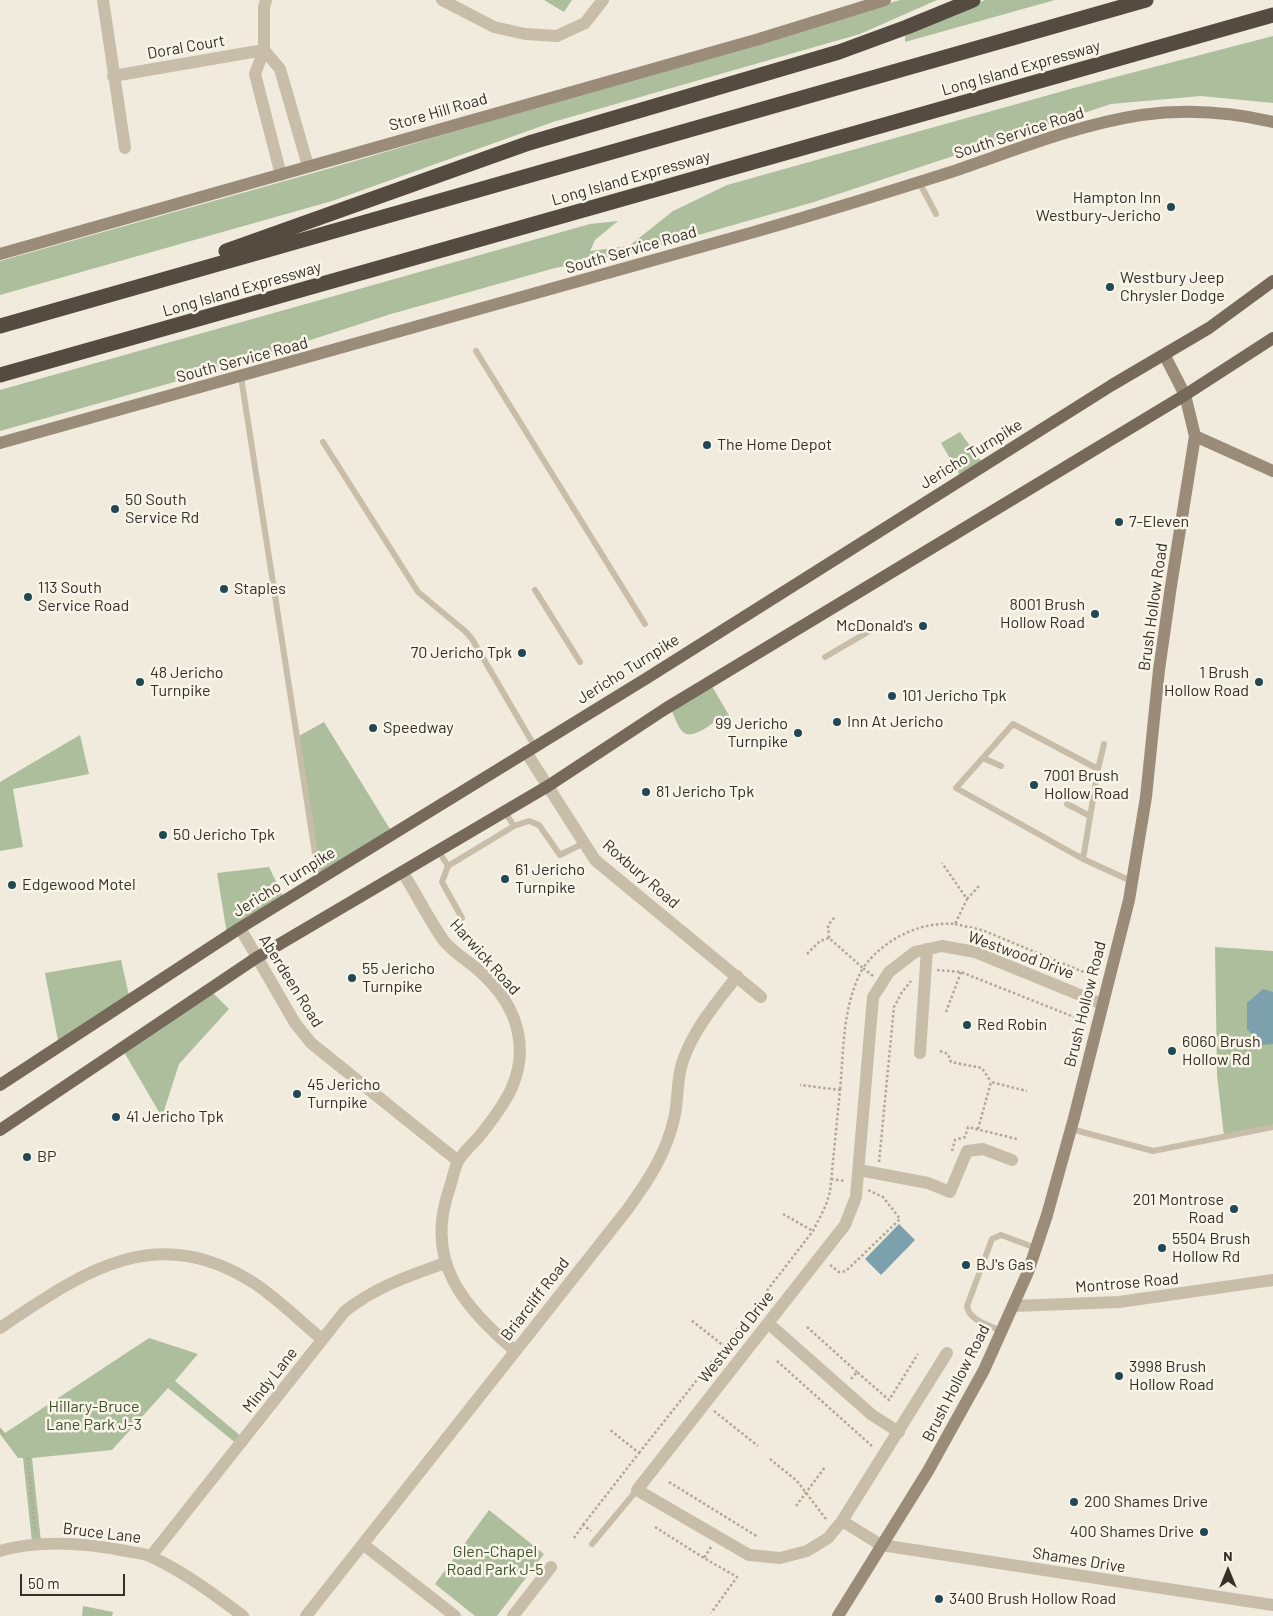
<!DOCTYPE html>
<style>
body{margin:0}
#map{position:relative;width:1273px;height:1616px;overflow:hidden;background:#f0ebdc;font-family:Barlow,sans-serif}
canvas{display:block}
.north{position:absolute;left:1203px;top:1546px;width:50px;height:50px;-webkit-text-stroke:4px #f8f4e8;paint-order:stroke;rotate:0deg;font-size:14px;font-weight:700;line-height:20px;text-align:center;color:#352f28}
.north::after{content:'';display:block;margin:auto;width:18px;height:22px;background:#352f28;clip-path:polygon(50% 0,100% 100%,50% 72%,0 100%)}
.scale{position:absolute;left:20px;top:1574px;width:105px;height:22px;box-sizing:border-box;border:2px solid #352f28;border-top:0;padding-left:6px;font-size:15px;line-height:18px;white-space:nowrap;color:#352f28;-webkit-text-stroke:4px #f8f4e8;paint-order:stroke}
</style>
<div id="map">
<canvas width="1273" height="1616"></canvas>
<div class="north">N</div>
<div class="scale">50 m</div>
</div>
<script>
const g = document.querySelector('canvas').getContext('2d');
g.lineJoin = 'round';
function fill(path, color) {
  g.fillStyle = color;
  g.fill(path, 'evenodd');
}
function trace(path, color, width, dash) {
  g.strokeStyle = color;
  g.lineWidth = width;
  g.lineCap = dash ? 'butt' : 'round';
  g.setLineDash(dash || []);
  g.stroke(path);
}
function drawText(font, color, halo, rows, align = 'center') {
  g.font = font + ' Barlow,sans-serif';
  g.lineWidth = 5;
  g.setLineDash([]);
  g.textBaseline = 'middle';
  g.strokeStyle = halo;
  g.fillStyle = color;
  for (const [text, x, y, turn = 0] of rows) {
    g.save();
    g.translate(x, y);
    g.rotate((+turn || 0) * Math.PI / 180);
    g.textAlign = isNaN(turn) ? turn : align;
    if (halo) g.strokeText(text, 0, 0);
    g.fillText(text, 0, 0);
    g.restore();
  }
}
fill(new Path2D(`
 M 544,0 L 572,0 L 564,12 Z
 M 900,0 L 937,0 L 860,34 L 553,122 L 332,201 L 0,295 L 0,261 L 331,168 Z
 M 985,0 L 1055,0 L 905,42 L 905,36 Z
 M 1273,36 L 1273,103 L 1201,96 L 1111,104 L 814,202 L 642,251 L 555,268 L 391,314 L 224,368 L 0,431 L 0,390 L 590,224 L 618,221 L 595,240 L 590,251 L 629,246 L 673,211 L 727,185 L 1081,86 Z
 M 960,432 L 984,465 L 962,479 L 941,443 Z
 M 710,683 L 733,722 L 720,718 C 712,723 691,742 682,731 C 678,727 673,713 670,707 Z
 M 324,722 L 393,834 L 319,879 L 297,737 Z
 M 80,735 L 89,774 L 13,789 L 23,847 L 0,851 L 0,782 Z
 M 269,867 L 285,900 L 227,934 L 217,873 Z
 M 1215,947 L 1273,951 L 1273,1127 L 1224,1136 L 1217,1075 Z
 M 121,960 L 130,1000 L 59,1046 L 45,973 Z
 M 209,989 L 229,1009 L 179,1064 L 162,1117 L 121,1047 Z
 M 149,1338 L 198,1354 L 175,1381 L 242,1437 L 237,1444 L 168,1388 L 112,1450 L 32,1458 L 41,1542 L 32,1542 L 23,1458 L 18,1458 L 0,1434 L 0,1427 L 5,1433 Z
 M 489,1510 L 544,1554 L 497,1616 L 475,1616 L 435,1584 Z
 M 83,1606 L 113,1612 L 112,1616 L 82,1616 Z`), '#adbe9d');
fill(new Path2D(`
 M 1263,989 L 1273,992 L 1273,1044 L 1261,1045 L 1247,1029 L 1247,1003 Z
 M 899,1224 L 915,1240 L 881,1275 L 865,1259 Z`), '#7da1ac');
trace(new Path2D(`
 M 967,899 L 979,886
 M 955,924 L 982,930 L 1086,973
 M 829,938 L 828,925 L 835,917
 M 807,954 L 820,941 L 829,938 L 863,968 C 842,1006 844,1049 840,1090
 M 937,970 L 961,972 L 1074,1017
 M 873,976 L 863,968 C 883,940 919,921 955,924 L 967,899 L 942,863
 M 946,1012 L 961,972
 M 940,1051 L 948,1054 L 951,1062 L 982,1068 L 991,1082
 M 978,1129 L 991,1082 L 1027,1091
 M 952,1151 L 955,1140 L 965,1137 L 968,1127 L 1017,1139
 M 879,1162 L 894,1007 L 902,992 L 911,981
 M 831,1179 L 845,1181
 M 783,1214 L 813,1231
 M 830,1265 L 839,1272 L 846,1271 L 900,1219 L 883,1197 L 868,1190
 M 807,1327 L 857,1372
 M 724,1346 L 813,1231 L 826,1205 L 830,1192 L 840,1090 L 800,1085
 M 777,1361 L 873,1447
 M 851,1379 L 857,1372 L 889,1400 L 918,1354
 M 714,1411 L 758,1446
 M 0,1430 L 4,1436
 M 639,1453 L 724,1346 L 691,1320
 M 28,1457 L 35,1533
 M 770,1459 L 797,1481 L 826,1519
 M 669,1482 L 758,1537
 M 796,1506 L 825,1467
 M 583,1525 L 639,1453 L 609,1429
 M 655,1527 L 704,1558
 M 574,1538 L 583,1525 L 591,1531
 M 711,1547 L 704,1558 L 737,1577 L 711,1613`), '#b3a793', 2.5, [2.5, 2.5]);
trace(new Path2D(`
 M 919,182 L 936,214
 M 476,351 L 645,624
 M 241,377 L 319,879
 M 323,442 L 418,592 L 466,632 L 472,639 L 535,747
 M 535,590 L 580,662
 M 825,657 L 873,629
 M 983,758 L 1001,766
 M 1098,769 L 1104,744
 M 1067,804 L 1090,816
 M 505,812 L 514,826
 M 439,852 L 448,866
 M 1083,859 L 1098,769 L 1013,724 L 956,788 L 1083,859 L 1131,881
 M 462,918 L 442,882 L 448,866 L 514,826 L 529,821 L 539,825 L 560,855 L 584,843
 M 1071,1129 L 1153,1151 L 1273,1127
 M 1001,1331 C 990,1325 969,1321 967,1306 L 992,1239 L 1001,1235 L 1036,1248
 M 592,1544 L 637,1490`), '#c8bda9', 6);
trace(new Path2D(`
 M 103,0 L 125,148
 M 266,0 L 264,7 L 264,50 L 255,74 L 281,175
 M 442,0 L 494,27 L 525,34 L 557,36 L 585,23 L 603,0
 M 264,50 L 280,69 L 308,166
 M 113,76 L 264,50
 M 526,752 L 595,860 L 761,997
 M 403,873 C 417,895 429,920 444,941 C 453,952 465,959 476,968 C 496,985 513,1007 518,1033 C 527,1076 503,1107 478,1138 C 471,1145 463,1153 458,1161 C 454,1170 452,1181 449,1190 C 424,1263 464,1306 515,1351
 M 240,928 L 295,1023 L 311,1043 L 458,1161
 M 1102,1004 L 975,952 L 942,946 L 915,952 L 889,972 L 873,997 L 856,1197 L 845,1225 L 637,1490 L 749,1555 L 780,1558 L 807,1551 L 828,1538 L 842,1521 L 881,1545 L 1273,1605
 M 920,1053 L 927,949
 M 859,1170 L 928,1183 L 950,1192 L 967,1151 L 983,1149 L 1012,1160
 M 1013,1306 L 1119,1302 L 1273,1280
 M 768,1323 L 872,1415 L 899,1432
 M 0,1328 C 83,1272 155,1220 254,1283 C 278,1299 300,1321 322,1339
 M 842,1521 L 947,1353
 M 364,1545 L 455,1616
 M 0,1551 C 41,1539 85,1543 126,1551 C 134,1553 145,1553 152,1557 C 184,1572 215,1595 243,1616
 M 151,1556 L 345,1311 C 378,1286 406,1277 445,1263
 M 306,1616 L 627,1210 C 648,1181 666,1154 674,1119 C 679,1098 676,1075 685,1055 C 697,1025 718,1001 737,976
 M 513,1616 L 551,1567`), '#c8bda9', 12);
trace(new Path2D(`
 M 0,254 L 759,39 L 885,0
 M 1195,436 L 1273,471
 M 0,443 C 252,374 503,303 754,232 C 820,213 885,193 951,172 C 1013,151 1076,125 1141,115 C 1184,109 1231,112 1273,122
 M 838,1616 L 928,1471 L 984,1370 L 1028,1272 L 1047,1215 L 1074,1118 L 1129,900 L 1146,797 L 1159,670 L 1171,586 L 1195,436 L 1185,395 L 1165,356`), '#9b8c7a', 12);
trace(new Path2D(`
 M 0,1085 L 240,928 L 647,678 L 1112,385 L 1209,328 L 1273,281
 M 0,1130 L 256,958 L 548,786 L 665,709 L 1185,395 L 1273,338`), '#76695a', 12);
trace(new Path2D(`
 M 226,251 L 529,143 L 839,52 L 907,27 L 973,0
 M 0,326 L 1146,0
 M 0,375 L 1273,15`), '#564b40', 15);
for (const [x, y, r, color] of [
 [1171,207,5,"#214754"],
 [1110,287,5,"#214754"],
 [707,445,5,"#214754"],
 [115,509,5,"#214754"],
 [1119,522,5,"#214754"],
 [224,589,5,"#214754"],
 [28,597,5,"#214754"],
 [1095,614,5,"#214754"],
 [923,626,5,"#214754"],
 [522,653,5,"#214754"],
 [140,682,5,"#214754"],
 [1259,682,5,"#214754"],
 [892,696,5,"#214754"],
 [837,722,5,"#214754"],
 [373,728,5,"#214754"],
 [798,733,5,"#214754"],
 [1034,785,5,"#214754"],
 [646,792,5,"#214754"],
 [163,835,5,"#214754"],
 [505,879,5,"#214754"],
 [12,885,5,"#214754"],
 [352,978,5,"#214754"],
 [967,1025,5,"#214754"],
 [1172,1051,5,"#214754"],
 [297,1094,5,"#214754"],
 [116,1117,5,"#214754"],
 [27,1157,5,"#214754"],
 [1234,1209,5,"#214754"],
 [1162,1248,5,"#214754"],
 [966,1265,5,"#214754"],
 [1119,1376,5,"#214754"],
 [1074,1502,5,"#214754"],
 [1204,1532,5,"#214754"],
 [939,1599,5,"#214754"]
]) {
  const dot = new Path2D();
  dot.arc(x, y, r, 0, 2 * Math.PI);
  g.fillStyle = color;
  g.fill(dot);
  trace(dot, '#f8f4e8', 2);
}
drawText('16px', '#352f28', '#f8f4e8', [
 ["Doral Court",186,47,-10],
 ["Long Island Expressway",1021,68,-16],
 ["Store Hill Road",438,112,-16],
 ["South Service Road",1019,133,-18],
 ["Long Island Expressway",631,178,-16],
 ["South Service Road",631,250,-16],
 ["Long Island Expressway",242,289,-16],
 ["South Service Road",242,360,-15],
 ["Jericho Turnpike",971,454,-32],
 ["Brush Hollow Road",1153,607,-82],
 ["Jericho Turnpike",628,669,-32],
 ["Roxbury Road",641,874,41],
 ["Jericho Turnpike",284,882,-32],
 ["Westwood Drive",1021,955,20],
 ["Harwick Road",485,957,48],
 ["Aberdeen Road",291,981,58],
 ["Brush Hollow Road",1085,1004,-76],
 ["Montrose Road",1127,1283,-5],
 ["Briarcliff Road",535,1299,-52],
 ["Westwood Drive",736,1337,-52],
 ["Mindy Lane",270,1380,-52],
 ["Brush Hollow Road",956,1383,-63],
 ["Bruce Lane",102,1533,7],
 ["Shames Drive",1079,1560,9]
]);
drawText('16px', '#352f28', '#f8f4e8', [
 ["Hampton Inn",1161,198,"right"],
 ["Westbury-Jericho",1161,216,"right"],
 ["Westbury Jeep",1120,278],
 ["Chrysler Dodge",1120,296],
 ["The Home Depot",717,445],
 ["50 South",125,500],
 ["Service Rd",125,518],
 ["7-Eleven",1129,522],
 ["113 South",38,588],
 ["Service Road",38,606],
 ["Staples",234,589],
 ["8001 Brush",1085,605,"right"],
 ["Hollow Road",1085,623,"right"],
 ["McDonald's",913,626,"right"],
 ["70 Jericho Tpk",512,653,"right"],
 ["48 Jericho",150,673],
 ["Turnpike",150,691],
 ["1 Brush",1249,673,"right"],
 ["Hollow Road",1249,691,"right"],
 ["101 Jericho Tpk",902,696],
 ["Inn At Jericho",847,722],
 ["99 Jericho",788,724,"right"],
 ["Turnpike",788,742,"right"],
 ["Speedway",383,728],
 ["7001 Brush",1044,776],
 ["Hollow Road",1044,794],
 ["81 Jericho Tpk",656,792],
 ["50 Jericho Tpk",173,835],
 ["61 Jericho",515,870],
 ["Turnpike",515,888],
 ["Edgewood Motel",22,885],
 ["55 Jericho",362,969],
 ["Turnpike",362,987],
 ["Red Robin",977,1025],
 ["6060 Brush",1182,1042],
 ["Hollow Rd",1182,1060],
 ["45 Jericho",307,1085],
 ["Turnpike",307,1103],
 ["41 Jericho Tpk",126,1117],
 ["BP",37,1157],
 ["201 Montrose",1224,1200,"right"],
 ["Road",1224,1218,"right"],
 ["5504 Brush",1172,1239],
 ["Hollow Rd",1172,1257],
 ["BJ's Gas",976,1265],
 ["3998 Brush",1129,1367],
 ["Hollow Road",1129,1385],
 ["200 Shames Drive",1084,1502],
 ["400 Shames Drive",1194,1532,"right"],
 ["3400 Brush Hollow Road",949,1599]
], 'left');
drawText('16px', '#3e522e', '#f8f4e8', [
 ["Hillary-Bruce",94,1407],
 ["Lane Park J-3",94,1425],
 ["Glen-Chapel",495,1552],
 ["Road Park J-5",495,1570]
]);
</script>
